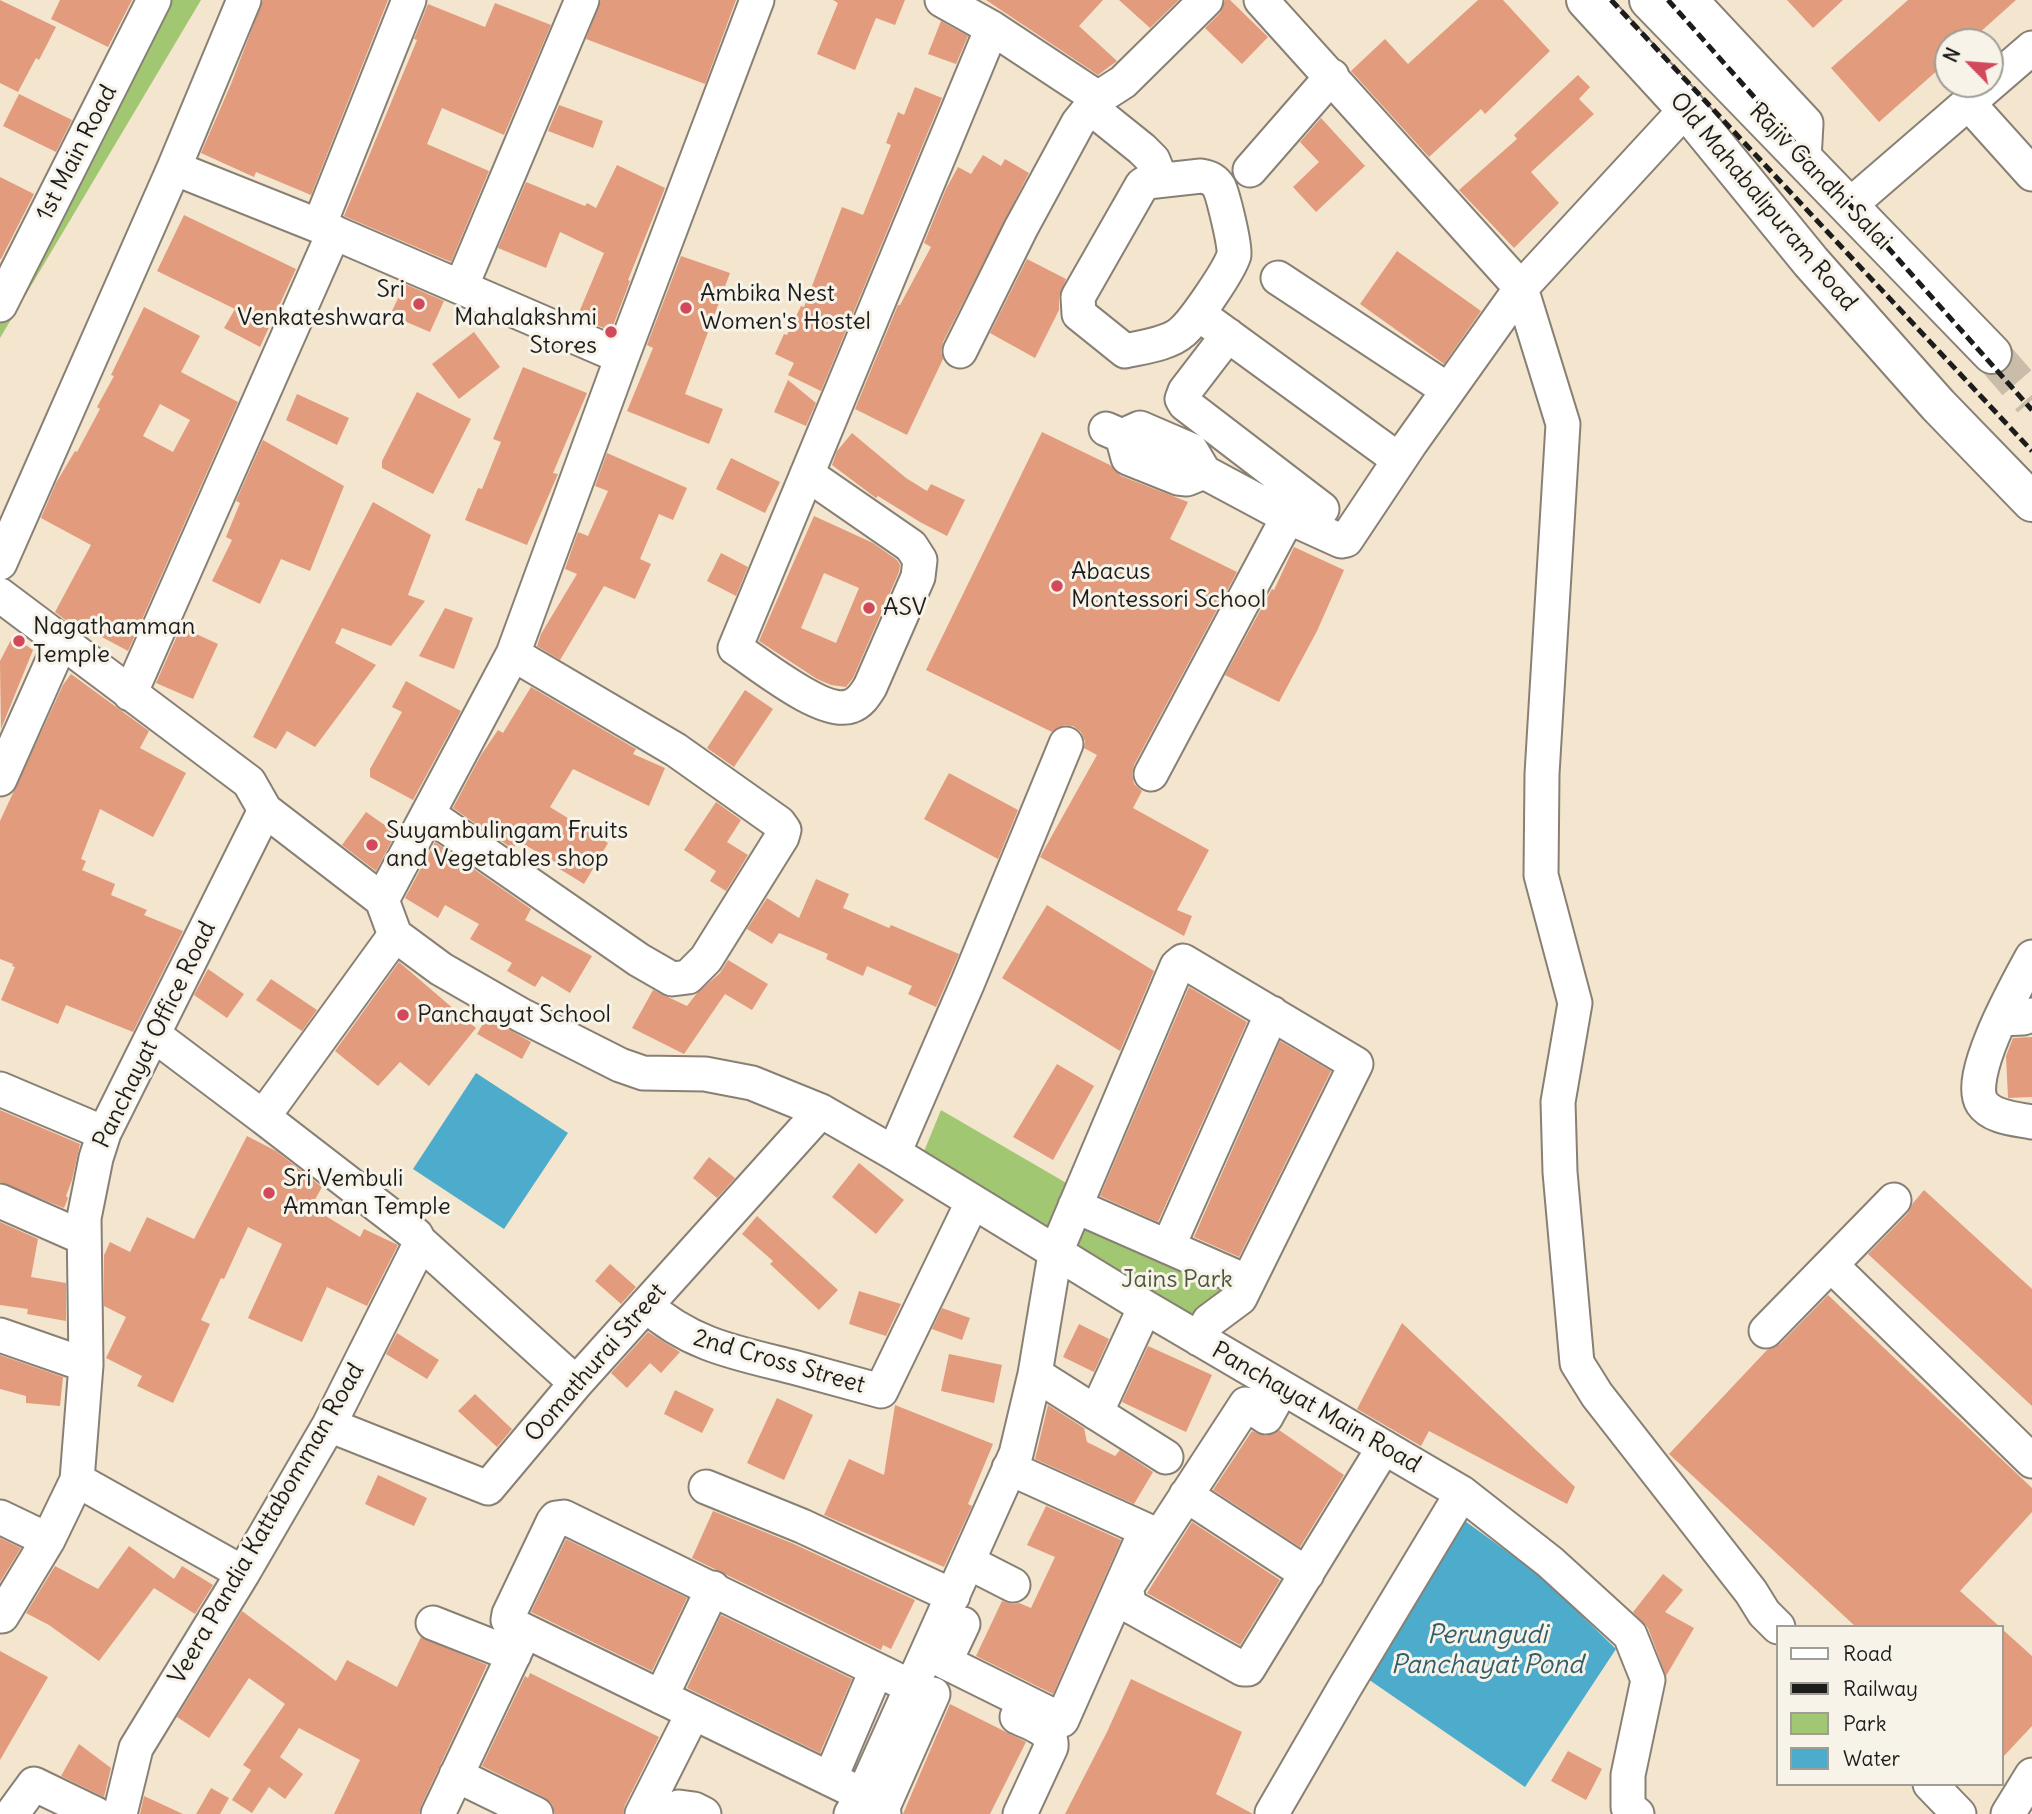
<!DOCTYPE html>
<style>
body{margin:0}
#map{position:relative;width:2032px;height:1814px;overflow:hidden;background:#f4e5ce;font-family:Delius,sans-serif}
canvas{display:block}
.legend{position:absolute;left:1776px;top:1625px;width:228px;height:161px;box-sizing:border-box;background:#f7f3e8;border:2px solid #9f9d96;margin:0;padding:9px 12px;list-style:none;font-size:21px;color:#1c1c1c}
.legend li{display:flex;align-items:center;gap:14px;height:35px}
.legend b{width:35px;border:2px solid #9f9d96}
.north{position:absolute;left:1934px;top:28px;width:70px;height:70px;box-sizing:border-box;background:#f7f3e8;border:2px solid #9f9d96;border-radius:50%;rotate:295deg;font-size:19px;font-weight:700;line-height:28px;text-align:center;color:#1c1c1c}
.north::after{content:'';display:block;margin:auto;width:24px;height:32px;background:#d1495b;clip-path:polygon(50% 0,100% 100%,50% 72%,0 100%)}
</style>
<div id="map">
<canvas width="2032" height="1814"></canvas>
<ul class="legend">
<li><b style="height:9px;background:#fff"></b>Road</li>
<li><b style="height:9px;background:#1c1c1c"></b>Railway</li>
<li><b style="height:19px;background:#a2c772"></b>Park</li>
<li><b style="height:19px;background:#4daccb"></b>Water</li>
</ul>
<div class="north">N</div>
</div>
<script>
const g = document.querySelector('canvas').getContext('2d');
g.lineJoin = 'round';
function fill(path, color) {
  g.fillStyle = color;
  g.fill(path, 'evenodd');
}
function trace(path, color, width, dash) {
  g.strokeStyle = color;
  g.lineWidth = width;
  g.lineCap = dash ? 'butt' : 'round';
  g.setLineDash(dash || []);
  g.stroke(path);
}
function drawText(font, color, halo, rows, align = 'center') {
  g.font = font + ' Delius,sans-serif';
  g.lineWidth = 6;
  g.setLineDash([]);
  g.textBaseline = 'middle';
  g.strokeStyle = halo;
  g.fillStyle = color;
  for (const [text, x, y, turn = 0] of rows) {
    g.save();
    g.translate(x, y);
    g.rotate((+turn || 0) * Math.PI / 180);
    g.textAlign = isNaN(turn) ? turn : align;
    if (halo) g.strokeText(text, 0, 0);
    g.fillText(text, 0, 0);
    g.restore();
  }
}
fill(new Path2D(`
 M 160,0 L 201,0 L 0,338 L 0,311 Z
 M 941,1110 L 1238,1283 L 1213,1332 L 920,1161 Z`), '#a2c772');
fill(new Path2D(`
 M 476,1073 L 568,1133 L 504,1229 L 413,1169 Z
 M 1458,1516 L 1541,1576 L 1616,1649 L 1525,1787 L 1365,1677 Z`), '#4daccb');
fill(new Path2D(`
 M 0,0 L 56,27 L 39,60 L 36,58 L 18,92 L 0,83 Z
 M 60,0 L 132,0 L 108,47 L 51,19 Z
 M 263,0 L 388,0 L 311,195 L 256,172 L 254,177 L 201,153 L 231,84 Z
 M 601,0 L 736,0 L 705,84 L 586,39 Z
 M 833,0 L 905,0 L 895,25 L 876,18 L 855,70 L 817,54 L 838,3 Z
 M 986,0 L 1103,0 L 1079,26 L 1117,61 L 1098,75 Z
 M 1119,0 L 1179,0 L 1150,28 Z
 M 1225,0 L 1230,0 L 1268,37 L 1242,64 L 1205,28 L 1220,13 Z
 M 1478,0 L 1503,0 L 1550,51 L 1485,114 L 1481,109 L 1429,157 L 1351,71 L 1385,39 L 1408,64 Z
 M 1787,0 L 1843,0 L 1813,28 Z
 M 1908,0 L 2016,0 L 1969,42 L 1948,42 L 1948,61 L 1879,122 L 1831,68 Z
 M 495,3 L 551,25 L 504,135 L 442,108 L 427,144 L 489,171 L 451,262 L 344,216 L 417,40 L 414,39 L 428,4 L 485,27 Z
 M 941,21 L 968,36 L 956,64 L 928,54 Z
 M 1578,75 L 1590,87 L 1579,99 L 1594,114 L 1531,172 L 1559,203 L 1514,248 L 1459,190 L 1517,139 L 1514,135 Z
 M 915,87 L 942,98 L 821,391 L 788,375 L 794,363 L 775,354 L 784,334 L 787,335 L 801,306 L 804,307 L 842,207 L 863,215 L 891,145 L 886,143 L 898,112 L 904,115 Z
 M 19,94 L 72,120 L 56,152 L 3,126 Z
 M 559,105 L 603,121 L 593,148 L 548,131 Z
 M 1321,118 L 1365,166 L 1316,212 L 1293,187 L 1319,162 L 1300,142 Z
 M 983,155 L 1001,166 L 1005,159 L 1029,173 L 943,342 L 941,352 L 943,359 L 907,435 L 855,409 L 898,305 L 900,305 L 931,247 L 924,243 L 946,189 L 958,167 L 971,174 Z
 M 617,165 L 665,188 L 628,280 L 630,281 L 611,331 L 577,317 L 604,253 L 560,232 L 546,268 L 498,248 L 526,182 L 585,206 L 587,203 L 596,208 Z
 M 0,177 L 34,194 L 1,259 L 0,259 Z
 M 184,215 L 296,269 L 260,347 L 224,328 L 235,309 L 157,271 Z
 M 1397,251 L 1481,311 L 1444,364 L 1360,304 Z
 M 681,256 L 730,273 L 685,394 L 723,409 L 709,444 L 627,411 L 653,348 L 647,345 Z
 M 1027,259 L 1066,279 L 1059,297 L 1059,310 L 1035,358 L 990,333 Z
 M 405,284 L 444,301 L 430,332 L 390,315 Z
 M 144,307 L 200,336 L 181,372 L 238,402 L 128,651 L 87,629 L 84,634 L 55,612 L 91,545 L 41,518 L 56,483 L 75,451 L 77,452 L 100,409 L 97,407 L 114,376 L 111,375 ZM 160,404 L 190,420 L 173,452 L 143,436 Z
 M 474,332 L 500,367 L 459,399 L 432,364 Z
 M 523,367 L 587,393 L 553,473 L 558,474 L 527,545 L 465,520 L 478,488 L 482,489 L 501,442 L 493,439 Z
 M 788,380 L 816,403 L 806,426 L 774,412 Z
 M 417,392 L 471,419 L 433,494 L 382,468 L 382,461 Z
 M 297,394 L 349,418 L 337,445 L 286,420 Z
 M 1042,432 L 1110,465 L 1121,476 L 1188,502 L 1170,539 L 1237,572 L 1134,765 L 1132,774 L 1134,784 L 1142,791 L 1133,808 L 1209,850 L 1177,910 L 1192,916 L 1184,936 L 1040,857 L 1097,755 L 1084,748 L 1085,741 L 1081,732 L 1073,726 L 1064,725 L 1052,732 L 926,670 Z
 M 852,433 L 906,478 L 927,491 L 931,484 L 965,500 L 947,536 L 920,522 L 878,496 L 876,498 L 832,465 L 837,451 Z
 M 263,440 L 344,486 L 310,571 L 281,559 L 260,604 L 212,581 L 232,540 L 226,537 L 240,503 L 236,501 Z
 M 607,453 L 687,488 L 673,520 L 659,514 L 640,559 L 651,564 L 635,599 L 604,586 L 560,660 L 537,646 L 541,634 L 577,574 L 565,569 L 578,532 L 588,536 L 608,491 L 595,486 Z
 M 731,458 L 780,482 L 765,513 L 716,489 Z
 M 373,502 L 431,535 L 408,595 L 425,601 L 391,646 L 342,628 L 335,643 L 376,665 L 315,747 L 287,731 L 276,749 L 253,737 Z
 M 814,516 L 873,543 L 897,560 L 900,565 L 899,572 L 853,678 L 846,687 L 831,685 L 817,679 L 759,641 ZM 824,573 L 859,588 L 836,643 L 801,628 Z
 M 1294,547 L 1344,570 L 1317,631 L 1279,702 L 1225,675 L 1272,589 L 1274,590 Z
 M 721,553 L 748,567 L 736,596 L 707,581 Z
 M 445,608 L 473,618 L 454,669 L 419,656 Z
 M 181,627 L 218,644 L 193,699 L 156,683 Z
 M 13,636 L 33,650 L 1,729 L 0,661 Z
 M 71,674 L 149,731 L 140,748 L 186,773 L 153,837 L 100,809 L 81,859 L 86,861 L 82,870 L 115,884 L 111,895 L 147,910 L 144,915 L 183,931 L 133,1032 L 66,1005 L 58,1024 L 1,1000 L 15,967 L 12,966 L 13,964 L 0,959 L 0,821 L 63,685 Z
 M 406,681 L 461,711 L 413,800 L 370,777 L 370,769 L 402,712 L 392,707 Z
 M 531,687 L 636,749 L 633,754 L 665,768 L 649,806 L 573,769 L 550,807 L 608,843 L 584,884 L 558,868 L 560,865 L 518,841 L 513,849 L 453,808 L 481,755 L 498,730 L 503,733 Z
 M 745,690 L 773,709 L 734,767 L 707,748 Z
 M 949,773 L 1018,810 L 998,859 L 924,819 Z
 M 716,802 L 741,820 L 727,842 L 748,855 L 726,891 L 710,881 L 716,871 L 684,850 Z
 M 366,812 L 396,833 L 376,871 L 342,845 Z
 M 435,842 L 531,909 L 525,920 L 592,956 L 570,993 L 542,976 L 535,987 L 507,971 L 512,963 L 470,939 L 479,924 L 445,905 L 438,918 L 405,898 Z
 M 816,879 L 849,894 L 843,908 L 889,928 L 891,925 L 959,954 L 936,1007 L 908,994 L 912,986 L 867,966 L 863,976 L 826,959 L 828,954 L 779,933 L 772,944 L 747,929 L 767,898 L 799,918 Z
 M 1047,905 L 1154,971 L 1120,1051 L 1002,978 Z
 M 728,960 L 768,984 L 752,1010 L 725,994 L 684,1054 L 632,1028 L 653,990 L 687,1006 L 697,993 L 720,973 Z
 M 399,962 L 476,1028 L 429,1086 L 400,1062 L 378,1086 L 335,1051 Z
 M 208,969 L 244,994 L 227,1018 L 194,995 Z
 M 271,979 L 317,1010 L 302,1031 L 256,1000 Z
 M 1189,987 L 1247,1022 L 1158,1222 L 1100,1196 Z
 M 487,1017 L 531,1042 L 522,1059 L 477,1034 Z
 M 2032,1037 L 2032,1097 L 2008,1098 L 2006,1056 L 2013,1038 Z
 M 1280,1041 L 1331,1071 L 1239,1257 L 1194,1237 Z
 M 1057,1064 L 1094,1086 L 1053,1160 L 1013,1137 Z
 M 0,1110 L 80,1144 L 72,1180 L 66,1196 L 68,1198 L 64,1208 L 0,1182 Z
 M 247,1136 L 276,1151 L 322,1187 L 311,1207 L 360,1237 L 364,1229 L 398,1245 L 367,1306 L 327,1287 L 302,1342 L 248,1318 L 282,1244 L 248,1227 L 224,1279 L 221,1278 L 201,1320 L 210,1324 L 173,1403 L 137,1386 L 142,1376 L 106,1358 L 126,1317 L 104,1306 L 104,1255 L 110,1242 L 130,1252 L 147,1217 L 194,1239 Z
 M 709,1157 L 735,1178 L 717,1198 L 693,1178 Z
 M 859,1163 L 904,1200 L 876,1234 L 832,1197 Z
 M 1924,1190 L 2032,1289 L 2032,1406 L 1868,1254 L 1908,1213 L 1913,1203 Z
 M 757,1216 L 838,1290 L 819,1310 L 770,1264 L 773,1261 L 742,1234 Z
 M 0,1222 L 38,1239 L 31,1277 L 66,1283 L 66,1321 L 27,1314 L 28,1309 L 0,1305 Z
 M 610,1264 L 636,1287 L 621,1304 L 595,1281 Z
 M 859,1291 L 901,1304 L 886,1336 L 849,1324 Z
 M 1828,1295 L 2032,1488 L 2032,1512 L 1960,1591 L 2000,1627 L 1856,1627 L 1669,1454 L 1767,1350 L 1780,1344 Z
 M 942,1308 L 970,1318 L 962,1340 L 932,1329 Z
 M 1402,1323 L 1575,1487 L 1567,1504 L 1429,1431 L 1421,1446 L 1357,1409 Z
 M 1079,1324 L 1109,1339 L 1094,1372 L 1063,1357 Z
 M 648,1332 L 680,1352 L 661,1373 L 650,1363 L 627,1388 L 611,1373 Z
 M 397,1333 L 439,1360 L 427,1379 L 386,1354 Z
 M 1148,1346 L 1212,1375 L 1186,1432 L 1122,1402 Z
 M 949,1354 L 1002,1365 L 994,1403 L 941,1391 Z
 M 0,1355 L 63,1377 L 60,1406 L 26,1403 L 26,1396 L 0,1389 Z
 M 675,1390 L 714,1409 L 702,1433 L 664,1414 Z
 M 475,1394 L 512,1429 L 497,1447 L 458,1411 Z
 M 777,1398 L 813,1415 L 784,1480 L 747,1463 Z
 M 895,1405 L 993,1444 L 968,1504 L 972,1506 L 944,1567 L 824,1515 L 849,1459 L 884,1475 Z
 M 1048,1405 L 1084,1428 L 1087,1442 L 1115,1456 L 1120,1450 L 1153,1472 L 1134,1504 L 1035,1459 Z
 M 1279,1430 L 1344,1475 L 1300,1547 L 1213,1490 L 1252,1431 L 1266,1436 Z
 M 378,1475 L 427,1498 L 414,1526 L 365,1504 Z
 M 1046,1506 L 1121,1540 L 1053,1694 L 976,1656 L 1002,1601 L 1013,1604 L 1019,1603 L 1031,1608 L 1055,1557 L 1027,1545 Z
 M 713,1511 L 794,1544 L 915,1600 L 891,1649 L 883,1645 L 881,1650 L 692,1558 Z
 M 1192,1522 L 1280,1580 L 1240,1645 L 1147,1593 Z
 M 0,1538 L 21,1548 L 0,1582 Z
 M 566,1539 L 687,1598 L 652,1671 L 531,1612 Z
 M 129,1546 L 174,1579 L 182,1566 L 213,1585 L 195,1614 L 154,1588 L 99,1661 L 49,1625 L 26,1613 L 55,1566 L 98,1589 Z
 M 1663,1574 L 1683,1590 L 1665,1612 L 1694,1628 L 1666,1676 L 1648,1628 L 1633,1612 Z
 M 242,1611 L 336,1681 L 347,1660 L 397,1687 L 421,1637 L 487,1665 L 421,1806 L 419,1814 L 334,1814 L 360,1760 L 299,1728 L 280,1757 L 303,1774 L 285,1799 L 269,1787 L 252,1813 L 232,1800 L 251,1770 L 243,1765 L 285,1704 L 249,1678 L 209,1738 L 177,1717 Z
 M 721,1615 L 852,1679 L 820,1753 L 687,1688 Z
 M 2002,1629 L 2032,1656 L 2032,1726 L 2002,1758 Z
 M 0,1651 L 48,1677 L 0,1760 Z
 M 530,1673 L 659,1737 L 625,1805 L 623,1814 L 555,1814 L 552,1804 L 544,1797 L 482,1766 L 525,1676 L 528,1678 Z
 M 1131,1679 L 1242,1732 L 1216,1794 L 1253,1814 L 1065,1814 L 1107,1732 Z
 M 950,1704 L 1026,1742 L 990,1814 L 903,1814 Z
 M 79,1744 L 111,1768 L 104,1797 L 61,1776 Z
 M 1568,1751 L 1602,1769 L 1586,1800 L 1551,1781 Z
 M 211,1788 L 229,1798 L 220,1814 L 196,1814 Z
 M 144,1796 L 183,1814 L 140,1814 Z`), '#e29b7c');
trace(new Path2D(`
 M 1992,354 L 2032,400`), '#c9bdaa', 38, [38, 19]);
const minor = new Path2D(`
 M 942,0 L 992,28 L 1098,98
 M 1261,0 L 1521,288 L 1563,424 L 1542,774 L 1541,875 L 1575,1003 L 1558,1102 L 1560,1172 L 1577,1363 L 1597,1395 L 1751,1592 L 1764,1613 L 1778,1627
 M 1691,0 L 1806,123 L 1804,160
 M 1969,104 L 2032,174
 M 1091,108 L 1142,149 L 1153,160 L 1161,180
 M 174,168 L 319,226 L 622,357
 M 1250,170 L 1332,76
 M 1201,176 C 1208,177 1215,180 1219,187 C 1223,195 1236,248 1234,255 C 1229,271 1194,322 1182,332 C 1169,344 1142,347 1125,351 L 1079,314 L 1078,297 L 1142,185 L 1147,182 Z
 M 1849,206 L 2032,48
 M 319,226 L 409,0
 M 1278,278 L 1448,390
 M 461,287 L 582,0
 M 0,305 L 154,0
 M 1211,323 L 1399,460
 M 1228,335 L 1185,391 L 1182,399 L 1185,404 L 1322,509
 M 960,351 L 1021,228 L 1078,123 L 1098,98 L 1123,82 L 1206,0
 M 1106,429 L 1122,436 L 1140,428 L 1191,450 L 1204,472
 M 1122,436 L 1128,458 L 1178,478 L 1187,479 L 1204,472 L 1288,517 L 1341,541 L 1346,540 L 1410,444 L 1521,288 L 1686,109
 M 807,474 L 911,546 L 920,560 L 918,577 L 870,687 C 865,695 860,703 851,706 C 824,717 758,663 735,648 L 992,28
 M 0,563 L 174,168 L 244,0
 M 0,595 L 249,782 L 265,810 L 382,900 L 395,935 L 441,969 L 521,1015 L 620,1065 L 643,1073 L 705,1074 L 752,1083 L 821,1111 L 894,1153 L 1145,1307 L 1462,1493 L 1550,1562 L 1630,1635 L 1648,1680 L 1628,1775 L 1628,1807 L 1637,1814
 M 130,694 L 334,232
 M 1151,774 L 1288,517
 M 0,779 L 61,642
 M 428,814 L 639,960 L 672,979 L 688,977 L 706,959 L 782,837 L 784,830 L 779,823 L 676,750 L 513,654
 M 382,900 L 513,654 L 622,357 L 757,0
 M 2032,957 C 2018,983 1965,1076 1982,1103 C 1992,1118 2017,1119 2032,1122
 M 2000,1019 L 2023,1018 L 2032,1015
 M 154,1035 L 263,1117
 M 0,1089 L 104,1133
 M 894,1153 L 968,982 L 1066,744
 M 0,1201 L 84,1238
 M 1075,1206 L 1248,1282
 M 419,1241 L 576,1383
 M 1168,1247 L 1272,1013
 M 1831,1265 L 2032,1461
 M 646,1305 C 690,1345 737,1353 793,1367 C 822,1375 851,1383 881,1391 L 972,1203
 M 1766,1331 L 1894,1200
 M 0,1335 L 86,1365
 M 1035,1374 L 1166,1457
 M 1282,1388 L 1266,1417 L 1246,1404 L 1126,1588 L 1130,1606 L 1243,1669 L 1248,1669 L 1384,1447
 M 1096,1413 L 1145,1307
 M 329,1425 L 488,1488 L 576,1383 L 821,1111
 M 77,1480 L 243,1573
 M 706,1487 L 802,1526 L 953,1596
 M 1186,1495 L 1307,1574
 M 0,1517 L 48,1540
 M 968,1562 L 1013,1585
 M 0,1615 L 2,1616 L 48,1540 L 77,1480 L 86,1365 L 84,1218 L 96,1158 L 104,1133 L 265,810
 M 433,1623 L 514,1655
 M 963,1624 L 945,1662 L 1062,1720 L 1146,1530 L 1009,1468
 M 661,1697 L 713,1588
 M 1017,1717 C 1031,1724 1053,1729 1051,1747 L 1020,1814
 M 456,1775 L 536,1814
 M 830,1779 L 876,1671
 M 1930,1784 L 1959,1814
 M 863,1795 L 513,1625 L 508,1620 L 509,1614 L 553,1522 L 556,1518 L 564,1517 L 912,1687
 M 1272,1813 L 1345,1687 L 1462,1493
 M 12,1814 L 34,1784 L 96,1814
 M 120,1814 L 136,1748 L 243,1573 L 329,1425 L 417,1250 L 419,1241 L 416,1235 L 263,1117 L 395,935
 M 438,1814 L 525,1631
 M 642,1814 L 693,1713
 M 670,1814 L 679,1807 L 694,1809 L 704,1814
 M 851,1814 L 863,1795 L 1016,1454 L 1035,1374 L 1055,1254 L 1177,966 L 1183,961 L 1356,1064 L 1240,1298 L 1209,1321 L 1199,1339
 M 884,1814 L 883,1807 L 933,1694
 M 2008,1814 L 2032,1775`);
const major = new Path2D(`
 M 1586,0 L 1686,109 L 1811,262 L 1938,405 L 2032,502
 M 1649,0 L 1992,354`);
trace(minor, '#888075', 37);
trace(major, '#888075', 42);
trace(minor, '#fff', 33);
trace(major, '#fff', 38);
trace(new Path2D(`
 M 1611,0 L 2032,451
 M 1668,0 L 2032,410`), '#1c1c1c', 5, [10, 5]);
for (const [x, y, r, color] of [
 [419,304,7,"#d1495b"],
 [686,308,7,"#d1495b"],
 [611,332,7,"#d1495b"],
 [1057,586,7,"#d1495b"],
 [869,608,7,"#d1495b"],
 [19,641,7,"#d1495b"],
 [372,845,7,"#d1495b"],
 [403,1015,7,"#d1495b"],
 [269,1193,7,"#d1495b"]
]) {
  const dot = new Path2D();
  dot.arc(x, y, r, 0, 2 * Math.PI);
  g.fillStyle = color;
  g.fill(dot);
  trace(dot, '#f7f3e8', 2.5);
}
drawText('24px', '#1c1c1c', '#f7f3e8', [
 ["1st Main Road",77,153,-63],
 ["Rajiv Gandhi Salai",1820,177,46],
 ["Old Mahabalipuram Road",1763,202,50],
 ["Panchayat Office Road",155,1035,-64],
 ["2nd Cross Street",779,1362,16],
 ["Oomathurai Street",596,1363,-49],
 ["Panchayat Main Road",1316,1408,30],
 ["Veera Pandia Kattabomman Road",267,1524,-60]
]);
drawText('24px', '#1c1c1c', '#f7f3e8', [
 ["Sri",405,290,"right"],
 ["Venkateshwara",405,318,"right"],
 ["Ambika Nest",700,294],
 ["Women's Hostel",700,322],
 ["Mahalakshmi",597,318,"right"],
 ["Stores",597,346,"right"],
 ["Abacus",1071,572],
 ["Montessori School",1071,600],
 ["ASV",883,608],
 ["Nagathamman",33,627],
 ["Temple",33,655],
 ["Suyambulingam Fruits",386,831],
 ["and Vegetables shop",386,859],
 ["Panchayat School",417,1015],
 ["Sri Vembuli",283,1179],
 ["Amman Temple",283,1207]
], 'left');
drawText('24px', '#4b583a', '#f7f3e8', [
 ["Jains Park",1177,1280]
]);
drawText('italic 26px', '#325d6b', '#f7f3e8', [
 ["Perungudi",1487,1636],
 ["Panchayat Pond",1487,1666]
]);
</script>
